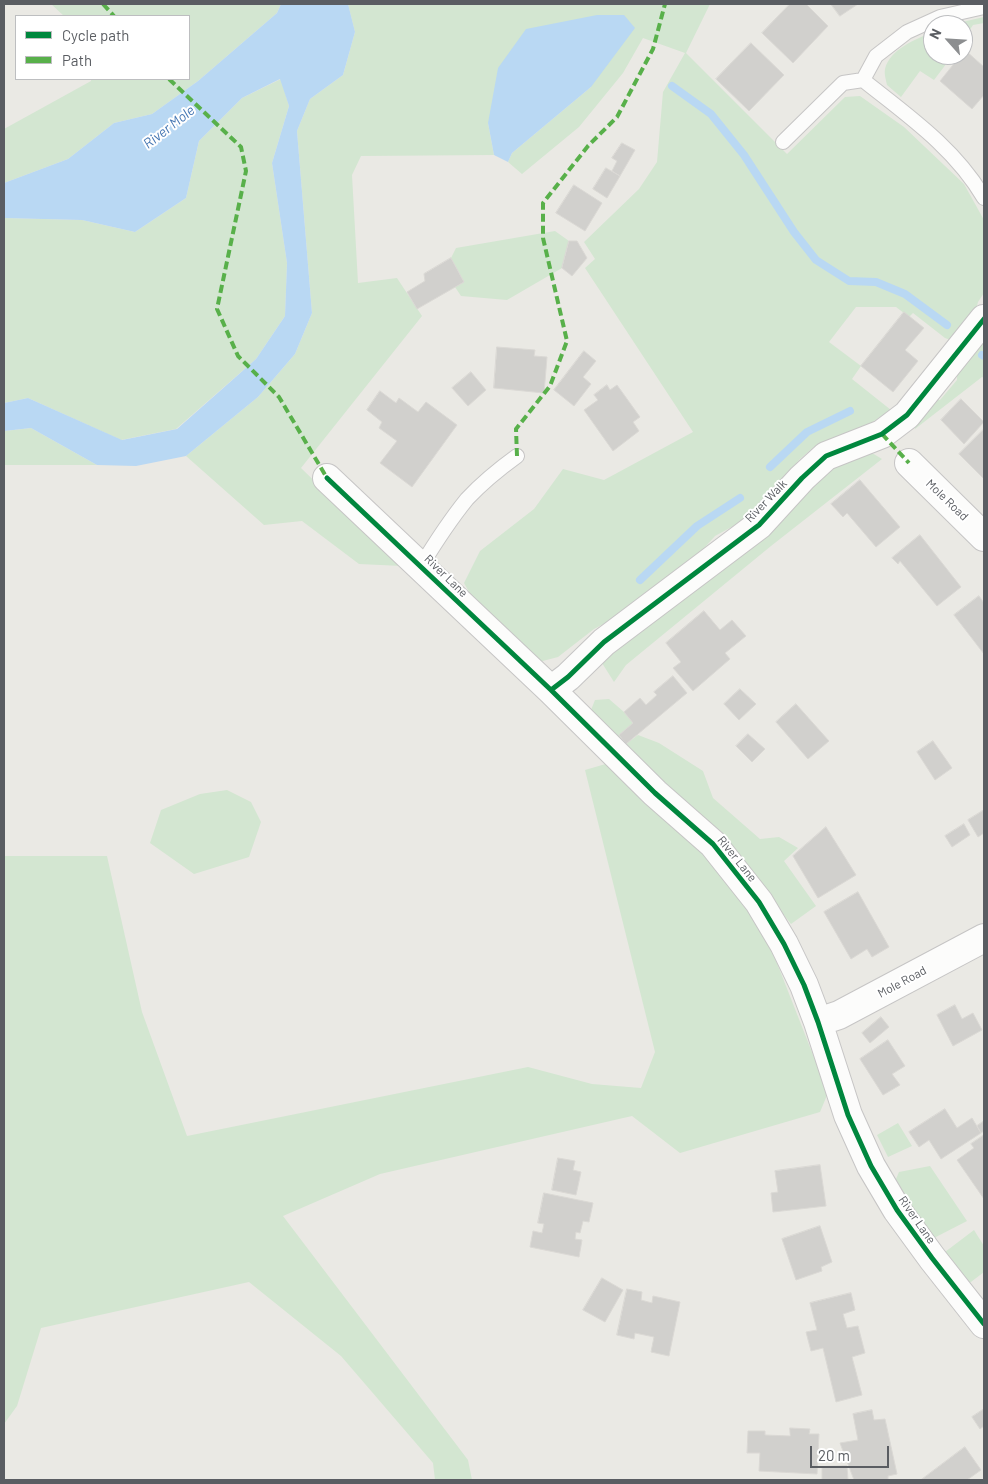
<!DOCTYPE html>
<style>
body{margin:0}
#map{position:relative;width:988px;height:1484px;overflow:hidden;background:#eae9e4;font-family:Barlow,sans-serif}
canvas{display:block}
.frame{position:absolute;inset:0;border:5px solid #5a5d62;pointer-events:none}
.legend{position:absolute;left:15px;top:15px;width:175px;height:65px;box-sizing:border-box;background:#fff;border:1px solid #bdbec0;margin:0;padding:6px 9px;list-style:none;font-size:15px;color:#5a5d62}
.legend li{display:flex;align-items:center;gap:10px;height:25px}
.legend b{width:25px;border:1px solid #bdbec0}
.north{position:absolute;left:923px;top:15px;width:50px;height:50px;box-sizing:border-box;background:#fff;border:1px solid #bdbec0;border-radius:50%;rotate:296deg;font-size:14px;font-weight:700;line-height:20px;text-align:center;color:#5a5d62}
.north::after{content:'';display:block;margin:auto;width:18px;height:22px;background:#8c8e90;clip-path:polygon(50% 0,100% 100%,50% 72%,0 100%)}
.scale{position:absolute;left:810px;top:1446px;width:79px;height:22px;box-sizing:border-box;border:2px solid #5a5d62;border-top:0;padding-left:6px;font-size:15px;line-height:18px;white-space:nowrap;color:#5a5d62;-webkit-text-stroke:4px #fff;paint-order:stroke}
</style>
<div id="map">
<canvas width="988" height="1484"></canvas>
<div class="frame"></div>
<ul class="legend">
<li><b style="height:6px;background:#00873e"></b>Cycle path</li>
<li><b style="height:6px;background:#58b04a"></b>Path</li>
</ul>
<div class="north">N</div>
<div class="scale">20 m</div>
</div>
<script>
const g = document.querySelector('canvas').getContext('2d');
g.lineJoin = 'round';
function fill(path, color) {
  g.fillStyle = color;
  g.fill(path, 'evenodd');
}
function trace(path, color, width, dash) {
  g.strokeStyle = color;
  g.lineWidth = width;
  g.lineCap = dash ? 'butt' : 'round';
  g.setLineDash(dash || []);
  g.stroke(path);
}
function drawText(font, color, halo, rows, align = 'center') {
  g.font = font + ' Barlow,sans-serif';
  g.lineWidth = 4;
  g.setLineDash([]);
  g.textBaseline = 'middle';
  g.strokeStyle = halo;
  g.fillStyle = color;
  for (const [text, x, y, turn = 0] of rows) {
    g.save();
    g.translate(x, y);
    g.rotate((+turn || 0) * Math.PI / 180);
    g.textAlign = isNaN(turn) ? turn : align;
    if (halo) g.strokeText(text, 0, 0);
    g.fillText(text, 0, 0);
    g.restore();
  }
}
fill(new Path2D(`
 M 51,4 L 281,4 L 277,13 L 198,81 L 152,114 L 114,123 L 68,159 L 4,183 L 4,129 L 91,81 L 91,79 L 189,79 L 189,16 L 64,16 Z
 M 348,4 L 710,4 L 686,53 L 787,154 L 845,97 L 860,96 L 904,127 L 964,184 L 984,220 L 984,293 L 978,302 L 975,313 L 953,341 L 945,338 L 913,313 L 909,317 L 896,307 L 856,307 L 829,342 L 861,366 L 852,379 L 891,410 L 871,423 L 814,447 L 800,459 L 748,518 L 715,536 L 691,563 L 628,611 L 594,629 L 558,657 L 535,663 L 480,612 L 464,583 L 480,551 L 534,509 L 563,469 L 604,480 L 693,432 L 585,268 L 595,259 L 584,242 L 639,189 L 657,162 L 663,92 L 685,53 L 643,38 L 623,73 L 579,127 L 522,174 L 508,162 L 512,153 L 591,87 L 488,123 L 494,155 L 361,156 L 352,175 L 358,283 L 397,278 L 422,316 L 301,468 L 402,566 L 359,564 L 302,521 L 264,525 L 186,456 L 258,397 L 295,354 L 312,313 L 297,131 L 310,99 L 343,75 L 355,32 Z
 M 984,17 L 984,23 L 973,25 L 963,40 L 963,25 L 949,25 Z
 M 933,32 L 933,55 L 953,55 L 934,80 L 920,71 L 901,97 L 887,85 C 886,80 884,74 885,69 C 890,49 916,39 933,32 Z
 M 281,79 L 289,106 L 272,163 L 287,263 L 285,316 L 256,359 L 176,429 L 121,440 L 28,398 L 4,403 L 4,218 L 82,220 L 135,232 L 186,198 L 199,141 L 242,98 Z
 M 555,231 L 569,241 L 562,268 L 507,300 L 461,296 L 455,287 L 464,282 L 451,258 L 456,248 Z
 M 984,335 L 984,378 L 982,377 L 915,429 L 913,422 L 931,399 L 940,400 L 957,380 L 957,368 Z
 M 31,428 L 97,465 L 4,465 L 4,431 Z
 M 863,451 L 872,453 L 882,459 L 771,546 L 626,665 L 614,682 L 602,663 L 606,651 L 820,473 Z
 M 609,699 L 624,712 L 633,723 L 619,735 L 626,744 L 638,735 L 659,743 L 703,771 L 713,798 L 760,839 L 779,837 L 798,848 L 784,861 L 816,906 L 791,924 L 757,881 L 587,720 L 595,700 Z
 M 609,763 L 708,854 L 764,930 L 828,1093 L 820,1112 L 680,1153 L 632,1116 L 380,1174 L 283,1216 L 468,1460 L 472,1480 L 435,1480 L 433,1463 L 341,1356 L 249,1282 L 41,1328 L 17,1406 L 4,1424 L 4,856 L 107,856 L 142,1012 L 187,1136 L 528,1067 L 592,1084 L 641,1088 L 655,1052 L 585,770 Z
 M 227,790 L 251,802 L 261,822 L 249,857 L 194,874 L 150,843 L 161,810 L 200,794 Z
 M 898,1123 L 912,1146 L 888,1157 L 877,1135 Z
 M 930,1166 L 967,1221 L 932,1239 L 893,1186 L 899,1172 Z
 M 974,1230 L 984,1246 L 984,1272 L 967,1285 L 945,1252 Z`), '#d3e6d1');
fill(new Path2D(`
 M 281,4 L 348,4 L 355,32 L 343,75 L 310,99 L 297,131 L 312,313 L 295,354 L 258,397 L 186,456 L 136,466 L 97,465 L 31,428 L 4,431 L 4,403 L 28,398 L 122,440 L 177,429 L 256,359 L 285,316 L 287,263 L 272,163 L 289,106 L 280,79 L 242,98 L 199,141 L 186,198 L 135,232 L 82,220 L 4,218 L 4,183 L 68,159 L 114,123 L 152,114 L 198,81 L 277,13 Z
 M 597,15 L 624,15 L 635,28 L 591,87 L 512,153 L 508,162 L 494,155 L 488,123 L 498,68 L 526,29 Z`), '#b9d8f3');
trace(new Path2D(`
 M 672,86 L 711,114 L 744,155 L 794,232 L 816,260 L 849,281 L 876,282 L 905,294 L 947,325
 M 982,355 L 984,356
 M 770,467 L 807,432 L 850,411
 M 640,580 L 697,526 L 740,498`), '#b9d8f3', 8);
const building = new Path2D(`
 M 790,4 L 806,4 L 828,26 L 793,63 L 762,33 Z
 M 831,4 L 858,4 L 840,16 Z
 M 751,43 L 784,75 L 749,111 L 716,79 Z
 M 965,50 L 984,67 L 984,95 L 972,109 L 940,81 L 961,55 L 963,55 Z
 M 622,143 L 635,150 L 620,176 L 612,171 L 617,161 L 612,158 Z
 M 606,168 L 620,176 L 607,198 L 593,189 Z
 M 574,185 L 602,203 L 585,231 L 556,213 Z
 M 569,241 L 577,241 L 587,258 L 572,276 L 562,268 Z
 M 451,258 L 464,282 L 417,309 L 407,292 L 425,281 L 424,274 Z
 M 904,312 L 924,328 L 905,350 L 918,361 L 893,392 L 861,366 Z
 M 497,347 L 535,350 L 534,356 L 547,357 L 544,393 L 494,388 Z
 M 584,351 L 596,361 L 583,377 L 591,384 L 574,406 L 554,390 Z
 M 471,372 L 486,390 L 468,406 L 452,388 Z
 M 607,385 L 610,390 L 617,385 L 640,417 L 633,422 L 639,431 L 613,451 L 584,410 L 598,400 L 594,395 Z
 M 380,391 L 396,403 L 399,398 L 418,412 L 426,402 L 457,425 L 412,487 L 380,463 L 397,441 L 379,428 L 382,422 L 367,410 Z
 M 961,399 L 984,422 L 964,444 L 941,420 Z
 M 984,429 L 984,479 L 959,454 Z
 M 860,480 L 900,527 L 876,547 L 847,513 L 843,517 L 831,504 Z
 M 920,535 L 961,587 L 937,606 L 900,561 L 898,564 L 892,558 Z
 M 979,596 L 984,603 L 984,654 L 954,615 Z
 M 704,611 L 720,630 L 732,620 L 746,636 L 725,653 L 730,659 L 693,691 L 673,668 L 681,662 L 666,643 Z
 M 673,676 L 687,693 L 626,744 L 619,735 L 633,723 L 624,712 L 640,698 L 646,705 L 657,695 L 654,692 Z
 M 740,689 L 756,704 L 739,720 L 724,704 Z
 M 796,704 L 829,741 L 808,759 L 776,722 Z
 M 748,734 L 765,749 L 752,762 L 736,746 Z
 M 933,741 L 952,768 L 935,780 L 917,752 Z
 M 984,810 L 984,833 L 978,837 L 968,820 Z
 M 964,824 L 970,835 L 952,847 L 945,836 Z
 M 826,827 L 856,875 L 818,898 L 793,856 Z
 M 858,892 L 889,947 L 872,957 L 867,949 L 851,959 L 824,912 Z
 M 955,1005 L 962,1019 L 973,1013 L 982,1030 L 953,1046 L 937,1015 Z
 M 881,1017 L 889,1027 L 870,1043 L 862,1033 Z
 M 888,1040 L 905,1066 L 892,1074 L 900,1085 L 883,1095 L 860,1059 Z
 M 945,1109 L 957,1128 L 972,1118 L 981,1133 L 941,1159 L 929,1140 L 919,1147 L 909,1132 Z
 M 984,1121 L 984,1131 L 981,1133 L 977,1126 Z
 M 984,1135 L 984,1199 L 957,1160 L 974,1148 L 971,1144 Z
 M 558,1158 L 575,1161 L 573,1170 L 581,1172 L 576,1195 L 552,1190 Z
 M 820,1165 L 826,1206 L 773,1212 L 771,1193 L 778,1192 L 775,1171 Z
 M 544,1193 L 593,1203 L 589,1222 L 583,1221 L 580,1233 L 576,1232 L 575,1239 L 582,1240 L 579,1257 L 530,1247 L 533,1231 L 542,1233 L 544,1224 L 538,1223 Z
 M 820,1226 L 832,1262 L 821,1267 L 822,1271 L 796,1280 L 782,1239 Z
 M 602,1278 L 623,1290 L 605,1322 L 583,1310 Z
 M 627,1289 L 642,1292 L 641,1300 L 652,1303 L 653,1296 L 680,1302 L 669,1356 L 651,1352 L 654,1337 L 635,1333 L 634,1339 L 617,1335 Z
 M 851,1293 L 855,1310 L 843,1314 L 847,1328 L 858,1326 L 865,1353 L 852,1357 L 862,1395 L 836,1402 L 823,1348 L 811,1351 L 806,1332 L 817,1330 L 810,1303 Z
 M 984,1409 L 984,1426 L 980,1429 L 972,1417 Z
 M 872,1410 L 874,1420 L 885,1419 L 897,1474 L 888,1476 L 888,1480 L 854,1480 L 840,1443 L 858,1440 L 853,1414 Z
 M 790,1428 L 810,1429 L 809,1434 L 819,1434 L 817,1474 L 759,1471 L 760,1453 L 747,1453 L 748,1431 L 765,1431 L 765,1435 L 790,1436 Z
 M 965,1447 L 981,1470 L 967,1480 L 921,1480 Z
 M 847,1466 L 848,1480 L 822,1480 L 822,1467 Z`);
fill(building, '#d1d0cd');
trace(building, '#dad8d4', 1);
const lane = new Path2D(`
 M 984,7 L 940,17 L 907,32 L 876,56 L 863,80 C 907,115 955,148 984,198
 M 783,142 L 843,83 L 863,80
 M 421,566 C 435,543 450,520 467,499 C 482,483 499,469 517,456`);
const street = new Path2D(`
 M 909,463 L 984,537
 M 327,478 L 551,690 L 655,793 L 713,844 L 759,902 L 784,944 L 804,985 L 818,1022 L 848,1115 L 871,1166 L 897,1210 L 932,1258 L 984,1324
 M 551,690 L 568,677 L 604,642 L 759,525 L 802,478 L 826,456 L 882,434 L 907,415 L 984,319
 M 818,1022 L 839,1015 L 984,938`);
trace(lane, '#c6c5c5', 16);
trace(street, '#c6c5c5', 30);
trace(lane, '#fcfcfb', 14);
trace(street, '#fcfcfb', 28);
trace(new Path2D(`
 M 103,4 L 114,16
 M 169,79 L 241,147 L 246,171 L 217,309 L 238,356 L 279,397 L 327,478
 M 882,434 L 909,463
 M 517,456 L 516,429 L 550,386 L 567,341 L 543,238 L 543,203 L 588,146 L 617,117 L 653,49 L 665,4`), '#58b04a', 4, [8, 4]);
trace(new Path2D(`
 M 327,478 L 551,690 L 655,793 L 713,844 L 759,902 L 784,944 L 804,985 L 818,1022 L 848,1115 L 871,1166 L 897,1210 L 932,1258 L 984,1324
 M 551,690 L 568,677 L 604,642 L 759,525 L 802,478 L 826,456 L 882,434 L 907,415 L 984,319`), '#00873e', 5);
drawText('12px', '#5a5d62', '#fff', [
 ["Mole Road",947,500,44],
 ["River Walk",766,501,-46],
 ["River Lane",446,576,44],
 ["River Lane",737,859,51],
 ["Mole Road",902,982,-28],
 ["River Lane",917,1220,55]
]);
drawText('italic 14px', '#4677b3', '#fff', [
 ["River Mole",169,127,-38]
]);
</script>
